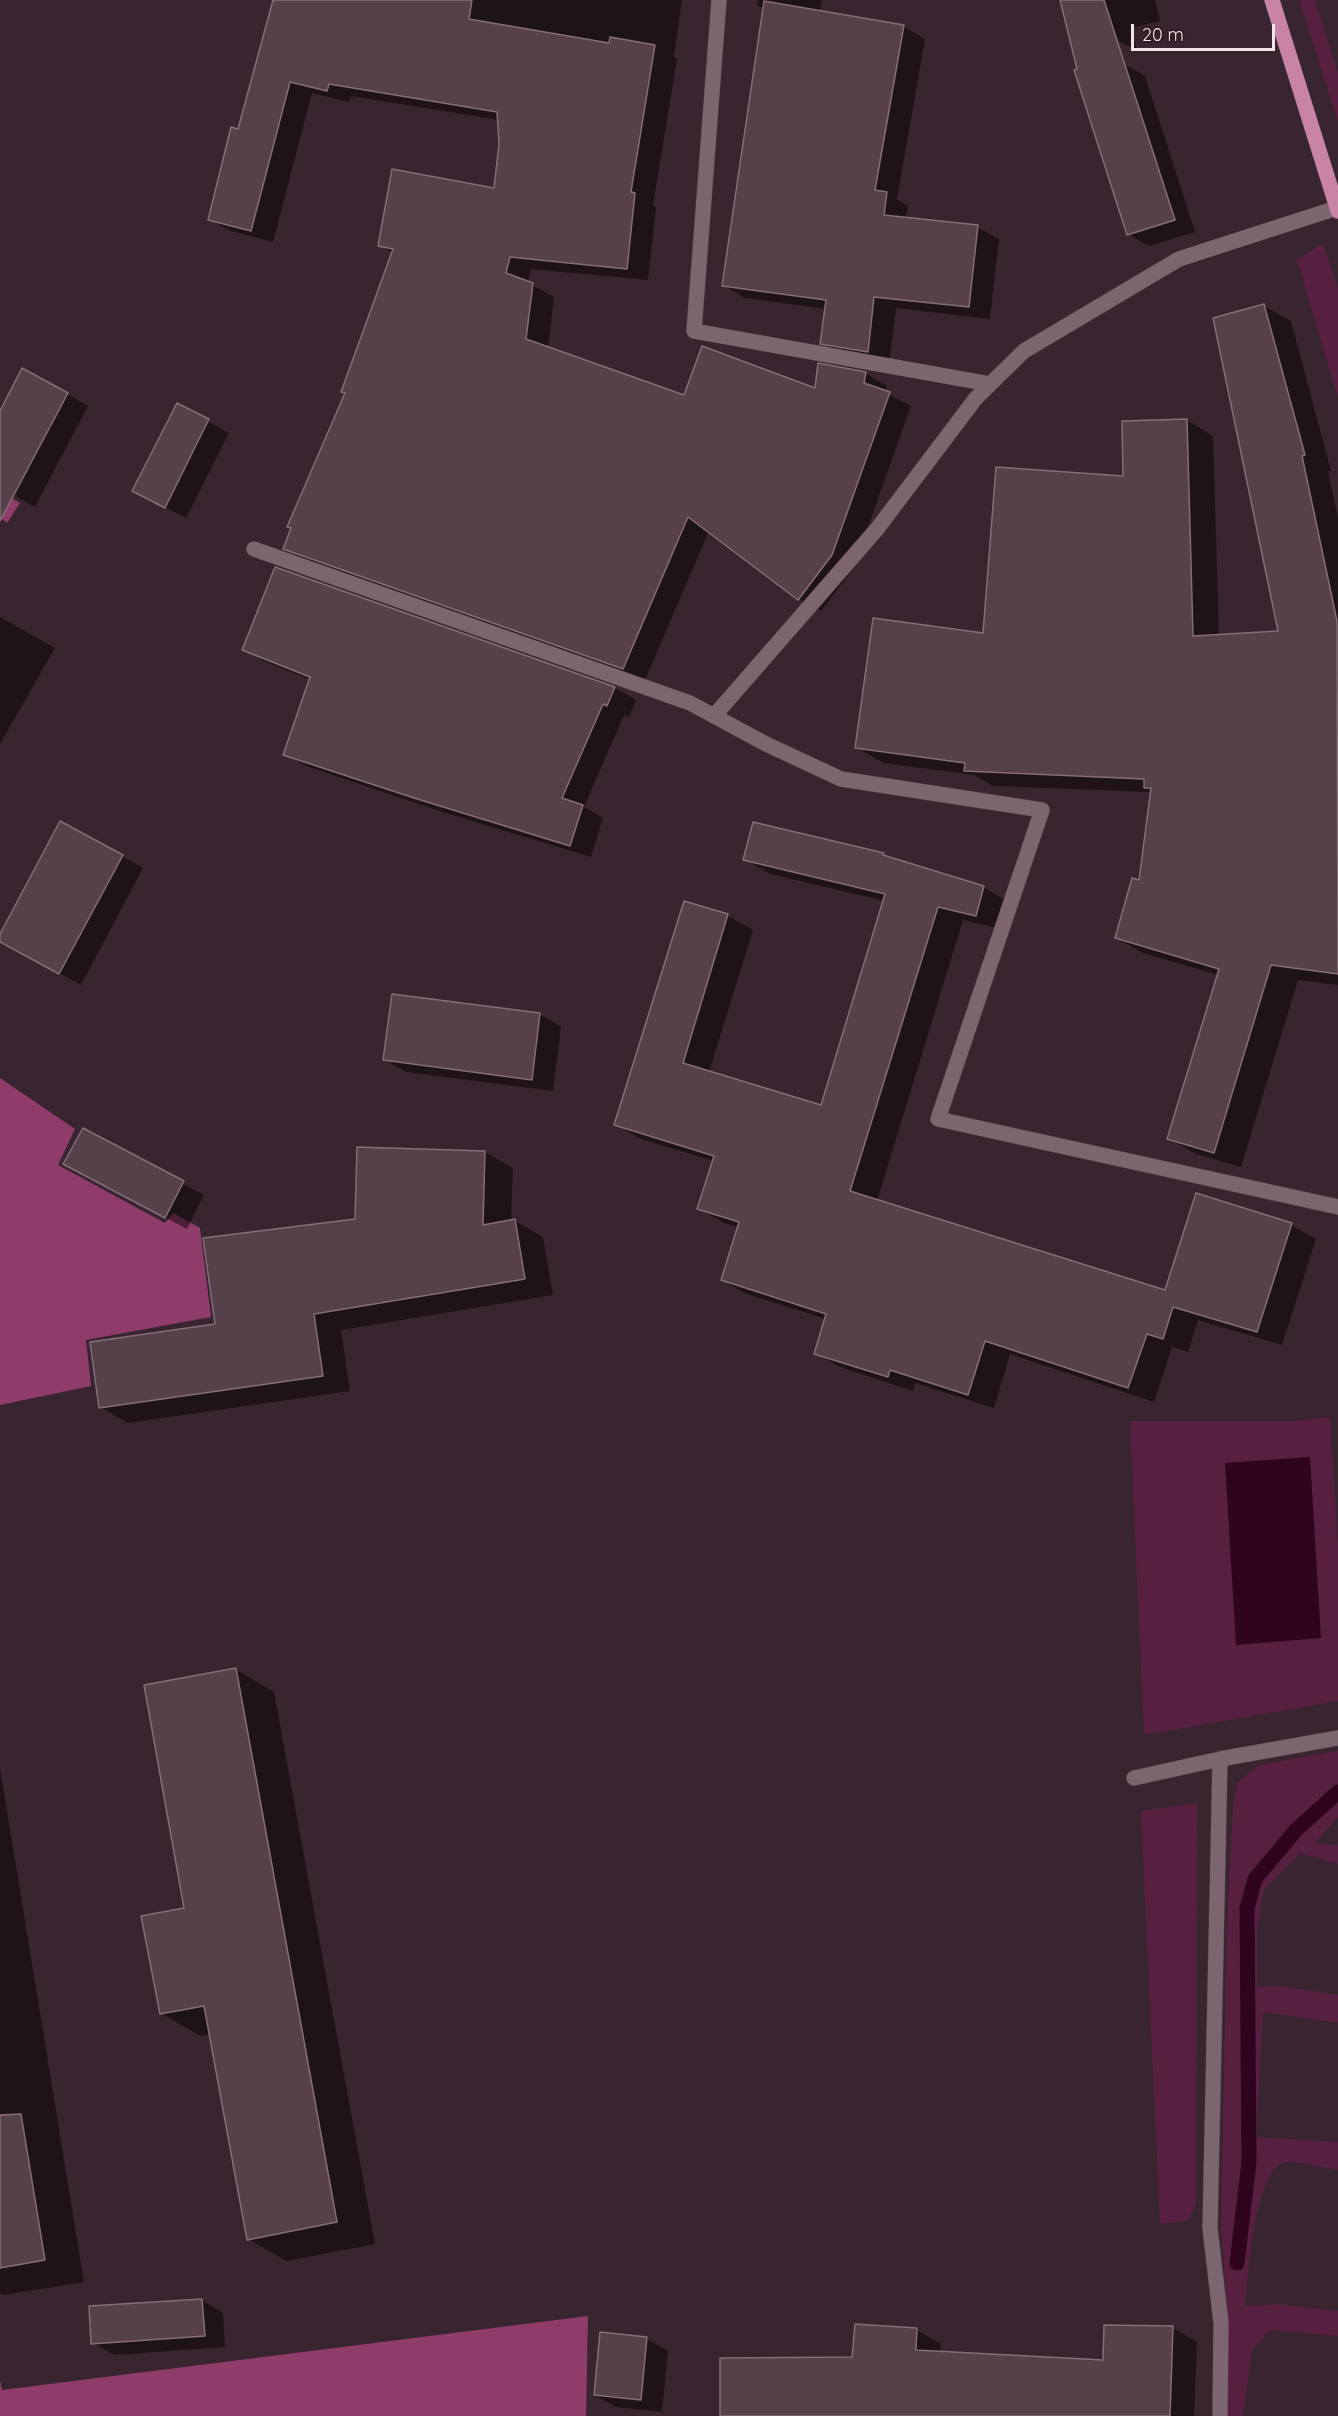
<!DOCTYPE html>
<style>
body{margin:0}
#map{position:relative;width:1338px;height:2416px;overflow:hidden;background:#39252f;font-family:Quicksand,sans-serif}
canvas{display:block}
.scale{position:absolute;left:1131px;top:24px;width:144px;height:27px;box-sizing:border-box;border:3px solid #f2e4eb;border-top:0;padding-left:8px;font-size:18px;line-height:21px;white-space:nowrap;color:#f2e4eb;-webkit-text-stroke:4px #2f1b25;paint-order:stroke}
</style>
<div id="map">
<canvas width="1338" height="2416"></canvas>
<div class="scale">20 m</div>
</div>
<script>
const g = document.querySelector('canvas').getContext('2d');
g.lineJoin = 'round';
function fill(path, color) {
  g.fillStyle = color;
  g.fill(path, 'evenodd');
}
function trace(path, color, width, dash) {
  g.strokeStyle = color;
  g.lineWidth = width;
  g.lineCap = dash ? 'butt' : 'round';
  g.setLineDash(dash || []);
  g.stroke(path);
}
fill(new Path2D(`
 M 1299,0 L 1315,0 L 1338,73 L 1338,122 Z
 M 1323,244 L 1338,288 L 1338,398 L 1297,260 Z
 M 1330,1417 L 1338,1545 L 1338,1701 L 1144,1735 L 1130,1421 L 1296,1421 Z
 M 1338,1751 L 1338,1789 L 1295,1829 L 1253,1878 L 1245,1908 L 1247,2162 L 1236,2262 L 1240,2263 L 1253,2163 L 1251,1909 L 1258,1880 L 1299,1833 L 1338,1797 L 1338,1817 L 1315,1843 L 1338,1845 L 1338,1864 L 1300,1853 L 1264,1890 L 1257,1930 L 1257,1987 L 1280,1986 L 1338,1995 L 1338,2023 L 1263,2012 L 1256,2137 L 1338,2142 L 1338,2170 C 1326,2168 1293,2160 1283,2163 C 1254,2173 1248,2278 1245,2306 L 1277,2304 L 1338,2311 L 1338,2336 L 1269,2330 L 1252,2351 L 1243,2416 L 1226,2416 L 1227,2309 L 1221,2222 L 1227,1927 L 1233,1809 L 1237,1783 L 1259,1765 Z
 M 1197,1803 L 1196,2204 L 1188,2221 L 1160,2224 L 1141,1811 Z`), '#582040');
fill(new Path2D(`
 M 0,492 L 20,503 L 7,523 L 0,517 Z
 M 0,1078 L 75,1129 L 58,1165 L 165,1223 L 173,1213 L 200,1228 L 211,1317 L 86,1340 L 91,1386 L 0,1405 Z
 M 588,2316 L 586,2416 L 0,2416 L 0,2380 L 2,2390 Z`), '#8f3c6b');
fill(new Path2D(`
 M 1310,1457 L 1321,1638 L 1236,1645 L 1225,1463 Z`), '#2e041e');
fill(new Path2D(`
 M 274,0 L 682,0 L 674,57 L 677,59 L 653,205 L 656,207 L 648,280 L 531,269 L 528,283 L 554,297 L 548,348 L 685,396 L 816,391 L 865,373 L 887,386 L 886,393 L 911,406 L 853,569 L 821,611 L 799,599 L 709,531 L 645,680 L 306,561 L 284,548 L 346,393 L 393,253 L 379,245 L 495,189 L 500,144 L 499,120 L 351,96 L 349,102 L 312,93 L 273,242 L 231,231 L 209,219 L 240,131 Z
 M 758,0 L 822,0 L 808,100 L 903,26 L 925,39 L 897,199 L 908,206 L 906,219 L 977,227 L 999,239 L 990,319 L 896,308 L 889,364 L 844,355 L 822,343 L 826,309 L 745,298 L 723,285 L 764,9 L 757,5 Z
 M 1061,0 L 1155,0 L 1160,21 L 1130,28 L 1137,50 L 1086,26 Z
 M 1124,64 L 1145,76 L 1195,232 L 1149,246 L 1128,234 Z
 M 1264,306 L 1291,321 L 1331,471 L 1328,471 L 1338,518 L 1338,985 L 1298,980 L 1241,1167 L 1196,1154 L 1169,1138 L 1219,975 L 1143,953 L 1116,938 L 1140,882 L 1152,792 L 993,786 L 974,775 L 884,763 L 857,748 L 985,634 L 1125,478 L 1187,420 L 1213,436 L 1219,636 L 1280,633 Z
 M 67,394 L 88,406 L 35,507 L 0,488 L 0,414 Z
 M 177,405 L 229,433 L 186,518 L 155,502 Z
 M 276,569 L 615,688 L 636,700 L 629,717 L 624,715 L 584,807 L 603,818 L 591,857 L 436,810 L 306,766 L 285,754 L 311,680 L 264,661 L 243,649 Z
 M 0,617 L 55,648 L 0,744 Z
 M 883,855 L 892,860 L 983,887 L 1008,902 L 1001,929 L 963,920 L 877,1201 L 1165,1292 L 1291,1225 L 1316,1239 L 1282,1345 L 1198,1320 L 1188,1352 L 1172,1347 L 1154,1402 L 1010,1354 L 994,1408 L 915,1383 L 913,1391 L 840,1367 L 815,1353 L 826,1319 L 747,1294 L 722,1280 L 739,1227 L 724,1223 L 699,1208 L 714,1161 L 641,1139 L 616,1125 L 685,903 L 728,916 L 753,930 L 709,1072 L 822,1107 L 885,901 L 770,874 L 745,859 Z
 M 122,856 L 143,868 L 81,985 L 0,940 L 0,937 Z
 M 540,1014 L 561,1027 L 553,1091 L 406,1072 L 385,1060 Z
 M 83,1130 L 204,1195 L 187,1229 L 86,1175 Z
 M 485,1152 L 513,1168 L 511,1222 L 515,1221 L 543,1237 L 553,1295 L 341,1330 L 350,1391 L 128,1423 L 100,1407 L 216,1326 L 356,1220 Z
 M 235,1669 L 274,1692 L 375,2244 L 287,2261 L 248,2239 L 211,2034 L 200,2036 L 161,2013 L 185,1909 Z
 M 0,1768 L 84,2282 L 4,2295 L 0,2293 Z
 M 202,2300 L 223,2313 L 225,2347 L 114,2355 L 93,2343 Z
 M 1105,2327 L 1173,2328 L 1197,2342 L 1194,2416 L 722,2416 L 917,2330 L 941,2344 L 940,2353 L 1104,2362 Z
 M 602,2334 L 647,2339 L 668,2351 L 662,2412 L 616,2407 L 595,2395 Z`), '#0007');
trace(new Path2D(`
 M 1237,2263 L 1249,2162 L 1247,1908 L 1255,1879 L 1296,1830 L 1338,1792`), '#2e041e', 15);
const building = new Path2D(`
 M 273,0 L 472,0 L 469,19 L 609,43 L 610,37 L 655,45 L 631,192 L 635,193 L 627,269 L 510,257 L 506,273 L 533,283 L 526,339 L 684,395 L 702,346 L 815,388 L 818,363 L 866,372 L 864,383 L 890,392 L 832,555 L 798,600 L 688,517 L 623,669 L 283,549 L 291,528 L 287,527 L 345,393 L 341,392 L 393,249 L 378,246 L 392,169 L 494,188 L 499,144 L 497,112 L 329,84 L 327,91 L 290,82 L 251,231 L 208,220 L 231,127 L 238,129 Z
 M 1060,0 L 1104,0 L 1175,220 L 1127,235 L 1074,70 L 1077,69 Z
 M 764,1 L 904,25 L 875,190 L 887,192 L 884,215 L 978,225 L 969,307 L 874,297 L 868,352 L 820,344 L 826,300 L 722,286 Z
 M 1264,304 L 1305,455 L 1302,456 L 1337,621 L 1338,974 L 1271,965 L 1214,1153 L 1167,1139 L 1219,969 L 1115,938 L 1132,878 L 1139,880 L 1151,788 L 1144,788 L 1144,779 L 964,771 L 965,763 L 855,748 L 873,618 L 983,633 L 996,467 L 1123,476 L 1122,421 L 1187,419 L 1193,636 L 1278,631 L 1213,318 Z
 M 22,368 L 68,393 L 0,521 L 0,411 Z
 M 177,403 L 209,419 L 165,508 L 132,491 Z
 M 275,567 L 615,687 L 607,706 L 603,704 L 562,798 L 583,805 L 570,846 L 414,798 L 283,755 L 310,677 L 242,650 Z
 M 60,821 L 123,855 L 59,974 L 0,942 L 0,934 Z
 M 753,822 L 884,853 L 883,855 L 984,886 L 976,916 L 938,907 L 850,1191 L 1165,1290 L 1196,1193 L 1292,1223 L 1257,1332 L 1173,1307 L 1163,1339 L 1147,1334 L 1128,1388 L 985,1341 L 968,1395 L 890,1370 L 888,1377 L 814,1354 L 826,1314 L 721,1280 L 739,1222 L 697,1209 L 714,1156 L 614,1125 L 684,901 L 728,914 L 683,1063 L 821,1105 L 885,894 L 743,860 Z
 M 392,994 L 540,1013 L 532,1080 L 383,1060 Z
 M 83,1128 L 184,1181 L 165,1218 L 63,1164 Z
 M 357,1147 L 485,1151 L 483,1225 L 515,1219 L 525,1279 L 314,1314 L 323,1376 L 99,1408 L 90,1342 L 215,1324 L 203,1238 L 355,1219 Z
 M 236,1668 L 337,2222 L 247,2240 L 204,2006 L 160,2014 L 141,1916 L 184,1908 L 144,1685 Z
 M 21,2114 L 45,2260 L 0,2268 L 0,2115 Z
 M 202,2299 L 205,2336 L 91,2344 L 89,2306 Z
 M 855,2324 L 917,2328 L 916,2350 L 1103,2360 L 1104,2325 L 1173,2326 L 1170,2416 L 720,2416 L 720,2358 L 852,2357 Z
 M 600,2332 L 647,2337 L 641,2400 L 594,2395 Z`);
fill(building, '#56404a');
trace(building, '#856d79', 1.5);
const minor = new Path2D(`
 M 719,0 L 694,331 L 990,384
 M 254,549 L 690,703 L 766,744 L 841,779 L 1042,810 L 938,1119 L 1338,1207
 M 714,716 L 877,529 L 976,398 L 1024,351 L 1179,259 L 1337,208
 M 1134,1778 L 1220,1759 L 1338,1738
 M 1220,2416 L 1221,2323 L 1210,2228 L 1220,1759`);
const major = new Path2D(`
 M 1272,0 L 1338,211`);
trace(minor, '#52414a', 16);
trace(major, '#52414a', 16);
trace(minor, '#7d6570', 15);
trace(major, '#c983a7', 15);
</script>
